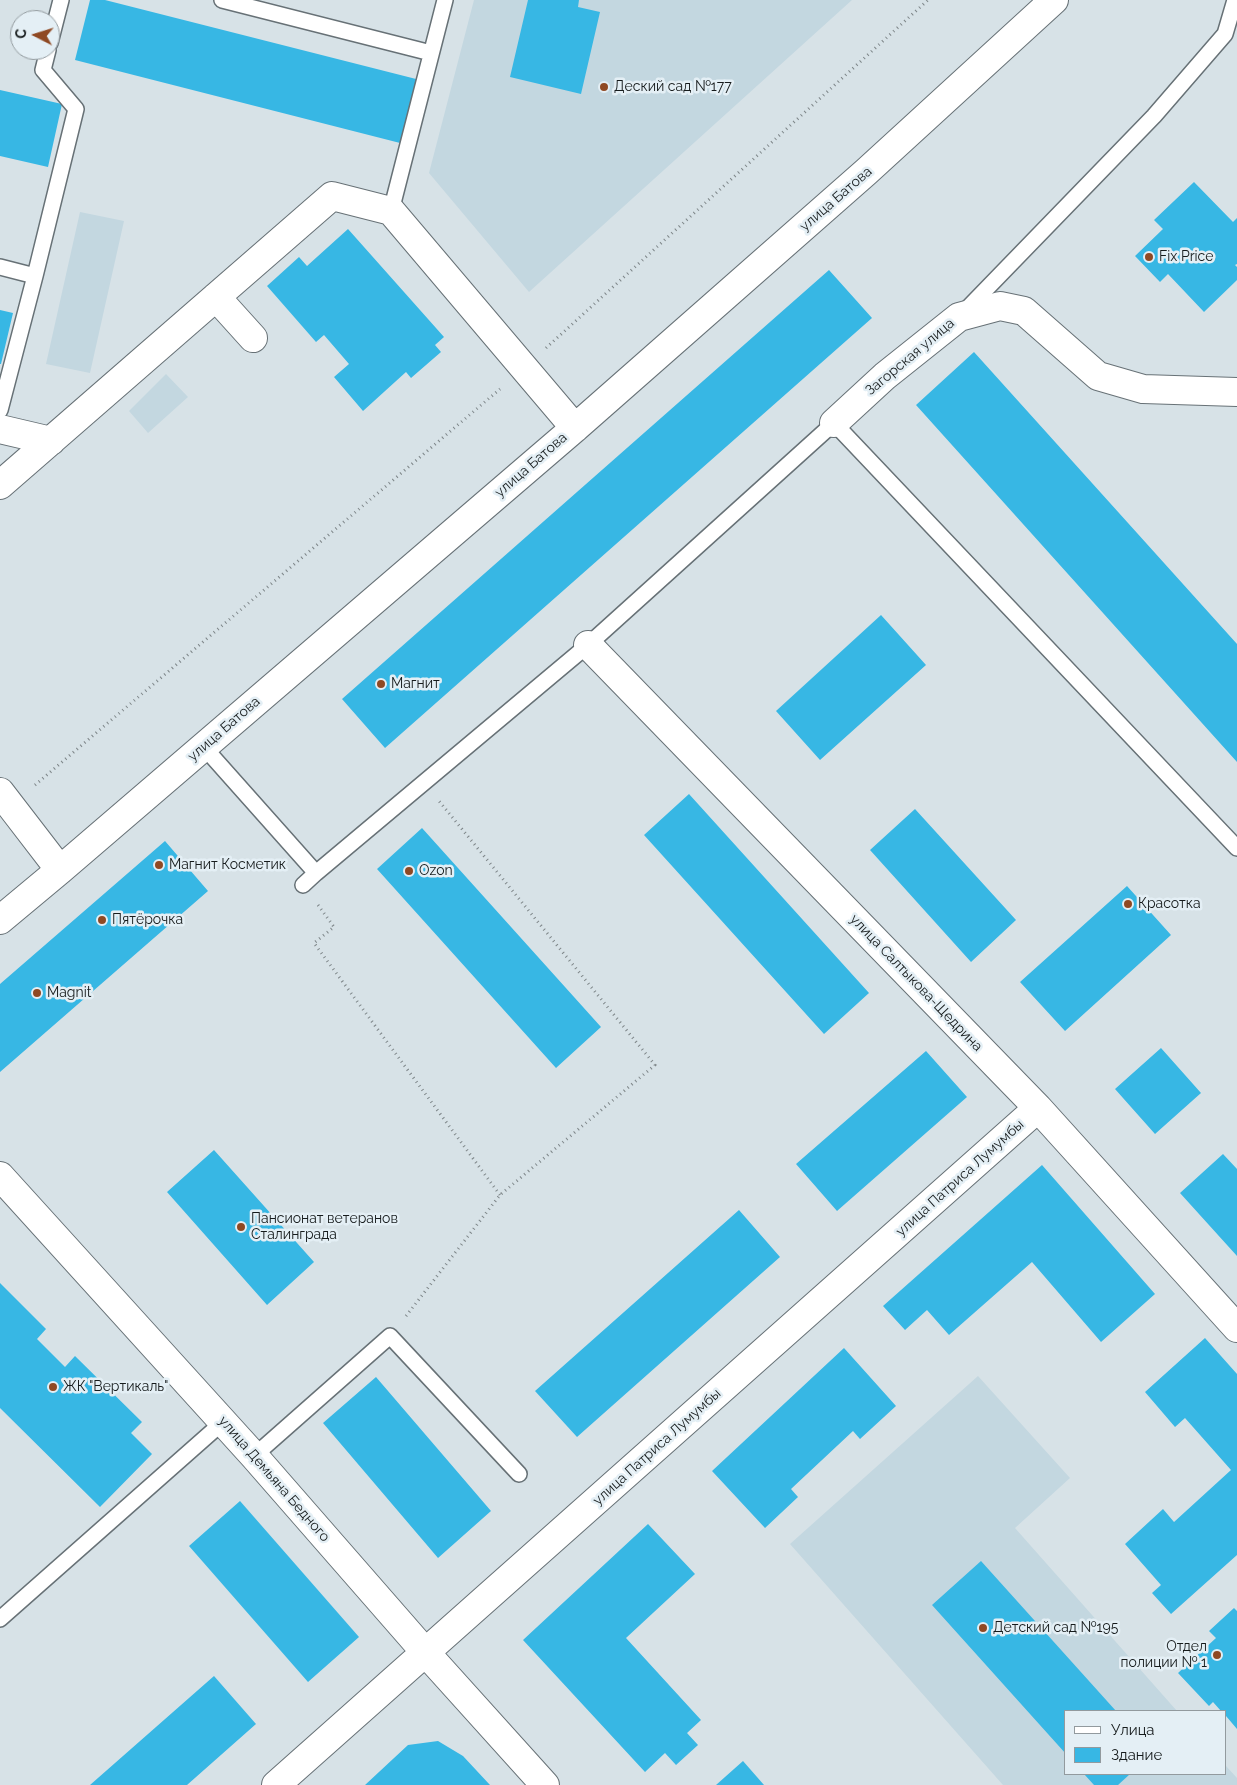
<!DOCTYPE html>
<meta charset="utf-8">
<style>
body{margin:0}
#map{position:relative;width:1237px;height:1785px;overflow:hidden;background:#d7e2e7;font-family:Raleway,sans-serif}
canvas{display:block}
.legend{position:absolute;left:1064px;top:1710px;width:162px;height:65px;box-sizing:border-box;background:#e4eff5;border:1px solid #929a9e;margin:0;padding:6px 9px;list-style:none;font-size:15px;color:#161b1c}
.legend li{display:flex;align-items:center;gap:10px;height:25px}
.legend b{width:25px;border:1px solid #929a9e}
.north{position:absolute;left:10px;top:10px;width:50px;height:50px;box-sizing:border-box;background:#e4eff5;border:1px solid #929a9e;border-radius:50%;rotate:275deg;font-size:14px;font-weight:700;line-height:20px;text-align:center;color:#161b1c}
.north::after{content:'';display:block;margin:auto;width:18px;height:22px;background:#8f4923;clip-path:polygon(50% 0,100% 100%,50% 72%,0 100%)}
</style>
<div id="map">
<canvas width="1237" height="1785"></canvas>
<ul class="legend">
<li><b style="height:6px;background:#fff"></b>Улица</li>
<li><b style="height:14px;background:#37b7e4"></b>Здание</li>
</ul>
<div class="north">С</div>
</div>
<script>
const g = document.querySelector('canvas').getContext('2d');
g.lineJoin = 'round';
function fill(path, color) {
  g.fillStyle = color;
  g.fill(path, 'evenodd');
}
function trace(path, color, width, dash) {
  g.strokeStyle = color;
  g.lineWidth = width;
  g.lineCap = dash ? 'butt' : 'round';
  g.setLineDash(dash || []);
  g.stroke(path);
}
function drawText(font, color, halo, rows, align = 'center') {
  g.font = font + ' Raleway,sans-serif';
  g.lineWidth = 5;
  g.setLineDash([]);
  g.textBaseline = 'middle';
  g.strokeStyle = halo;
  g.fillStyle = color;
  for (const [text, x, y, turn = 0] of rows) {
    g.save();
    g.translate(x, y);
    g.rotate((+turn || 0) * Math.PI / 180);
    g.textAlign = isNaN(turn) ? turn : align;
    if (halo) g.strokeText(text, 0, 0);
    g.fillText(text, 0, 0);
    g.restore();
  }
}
fill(new Path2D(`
 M 474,0 L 852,0 L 529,292 L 429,173 Z
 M 80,212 L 124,221 L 90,373 L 46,364 Z
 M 166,374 L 188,397 L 148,433 L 129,411 Z
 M 978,1376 L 1070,1478 L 1015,1528 L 1177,1711 L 1066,1711 L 1066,1774 L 1226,1774 L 1226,1766 L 1237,1778 L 1237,1785 L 1003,1785 L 790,1544 Z`), '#c3d7e0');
fill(new Path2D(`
 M 90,0 L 105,0 L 420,80 L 404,144 L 75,60 Z
 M 528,0 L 579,0 L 578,7 L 600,12 L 581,94 L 510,77 Z
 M 0,90 L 62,104 L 48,167 L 0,156 Z
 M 1194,182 L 1233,222 L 1237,218 L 1237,264 L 1235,265 L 1237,267 L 1237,280 L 1204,312 L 1168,274 L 1160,282 L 1135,256 L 1163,229 L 1154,220 Z
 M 348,229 L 444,337 L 435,345 L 441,352 L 411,378 L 406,372 L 363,411 L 334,377 L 349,364 L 324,335 L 316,342 L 267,286 L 299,257 L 307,266 Z
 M 829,270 L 872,318 L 385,748 L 342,699 Z
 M 0,310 L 13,313 L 1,364 L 0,364 Z
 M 974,352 L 1237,644 L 1237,762 L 916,405 Z
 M 881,615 L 926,665 L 820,760 L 776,711 Z
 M 689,794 L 869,993 L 824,1034 L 644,835 Z
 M 915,809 L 1016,920 L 971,962 L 870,850 Z
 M 422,828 L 601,1027 L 556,1068 L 377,869 Z
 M 165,841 L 208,891 L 0,1072 L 0,984 Z
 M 1127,886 L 1171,935 L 1065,1031 L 1020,982 Z
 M 1161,1048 L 1201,1093 L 1155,1134 L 1115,1089 Z
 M 926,1051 L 967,1097 L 837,1211 L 796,1164 Z
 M 214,1150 L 314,1262 L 267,1305 L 167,1192 Z
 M 1223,1154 L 1237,1169 L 1237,1256 L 1180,1193 Z
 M 1042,1165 L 1155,1294 L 1101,1342 L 1032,1262 L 949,1335 L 927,1310 L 905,1330 L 883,1306 Z
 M 739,1210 L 780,1257 L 577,1437 L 535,1391 Z
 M 0,1283 L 46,1329 L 37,1339 L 65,1367 L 75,1356 L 142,1422 L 131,1433 L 152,1454 L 100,1507 L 0,1408 Z
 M 1205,1338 L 1237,1374 L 1237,1555 L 1171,1614 L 1152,1593 L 1161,1585 L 1125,1544 L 1163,1509 L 1174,1522 L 1231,1470 L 1185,1418 L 1175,1427 L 1145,1392 Z
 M 844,1348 L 896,1406 L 860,1439 L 853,1431 L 791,1489 L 798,1497 L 765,1528 L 712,1471 Z
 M 376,1377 L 491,1511 L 438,1558 L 323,1423 Z
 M 240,1501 L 359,1637 L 308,1682 L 189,1546 Z
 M 648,1524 L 695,1574 L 626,1638 L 701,1720 L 687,1733 L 698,1745 L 676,1765 L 665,1753 L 645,1772 L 523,1640 Z
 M 981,1561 L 1116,1711 L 1066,1711 L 1066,1754 L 932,1605 Z
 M 1234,1608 L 1237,1611 L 1237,1729 L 1226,1716 L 1226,1711 L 1221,1711 L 1213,1702 L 1209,1706 L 1178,1673 L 1216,1638 L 1209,1631 Z
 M 214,1676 L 256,1724 L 187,1785 L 90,1785 Z
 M 438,1741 L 463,1756 L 490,1785 L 365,1785 L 408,1745 Z
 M 743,1761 L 764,1785 L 716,1785 Z
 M 1084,1774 L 1130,1774 L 1118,1785 L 1094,1785 Z`), '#37b7e4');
const lane = new Path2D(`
 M 222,0 L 431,53
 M 50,43 L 61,0
 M 391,211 L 445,0
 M 0,267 L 35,276
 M 964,312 L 1154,116 L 1225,34 L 1235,0
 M 0,410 L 35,276 L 76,109 L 43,70 L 48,50
 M 203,746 L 316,873 L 588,645 L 834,423 L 1237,848
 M 303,885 L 316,873
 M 254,1456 L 390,1336 L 519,1474
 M 0,1619 L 223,1422`);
const street = new Path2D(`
 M 216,297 L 253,338
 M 834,423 L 885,376 L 959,317 L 1000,306 L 1024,311 L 1098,376 L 1143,389 L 1237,392
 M 0,429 L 51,441
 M 0,485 L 332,196 L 391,211 L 575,428
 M 588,645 L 1038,1108 L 1237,1328
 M 0,792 L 60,870
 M 0,920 L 60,870 L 575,428 L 866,172 L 1054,0
 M 0,1176 L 254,1456 L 426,1653 L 545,1785
 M 276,1785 L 1038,1108`);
trace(lane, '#677176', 18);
trace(street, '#677176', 30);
trace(new Path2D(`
 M 546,348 L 928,0
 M 35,785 L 500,389
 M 318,905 L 334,927 L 314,943 L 500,1195
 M 406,1316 L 500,1195 L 655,1065 L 439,801`), '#7e8689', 3, [1, 4]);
trace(lane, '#fff', 15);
trace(street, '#fff', 28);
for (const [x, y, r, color] of [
 [604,87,5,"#8f4923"],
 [1149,257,5,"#8f4923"],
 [381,684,5,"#8f4923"],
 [159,865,5,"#8f4923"],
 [409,871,5,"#8f4923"],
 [1128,904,5,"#8f4923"],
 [102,920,5,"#8f4923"],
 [37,993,5,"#8f4923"],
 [241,1227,5,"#8f4923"],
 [53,1387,5,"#8f4923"],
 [983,1628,5,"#8f4923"],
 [1217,1655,5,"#8f4923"]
]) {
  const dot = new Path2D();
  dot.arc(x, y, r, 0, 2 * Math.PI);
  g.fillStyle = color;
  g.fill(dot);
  trace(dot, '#e4eff5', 2);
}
drawText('14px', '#161b1c', '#e4eff5', [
 ["Деский сад №177",614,87],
 ["Fix Price",1159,257],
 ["Магнит",391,684],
 ["Магнит Косметик",169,865],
 ["Ozon",419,871],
 ["Красотка",1138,904],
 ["Пятёрочка",112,920],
 ["Magnit",47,993],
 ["Пансионат ветеранов",251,1219],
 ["Сталинграда",251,1235],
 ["ЖК \"Вертикаль\"",63,1387],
 ["Детский сад №195",993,1628],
 ["Отдел",1207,1647,"right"],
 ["полиции № 1",1207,1663,"right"]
], 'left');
drawText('14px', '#161b1c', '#e4eff5', [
 ["улица Батова",836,199,-41],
 ["Загорская улица",910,357,-40],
 ["улица Батова",531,465,-41],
 ["улица Батова",224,729,-41],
 ["улица Салтыкова-Щедрина",916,983,46],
 ["улица Патриса Лумумбы",960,1178,-42],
 ["улица Патриса Лумумбы",657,1447,-42],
 ["улица Демьяна Бедного",274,1479,49]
]);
</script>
